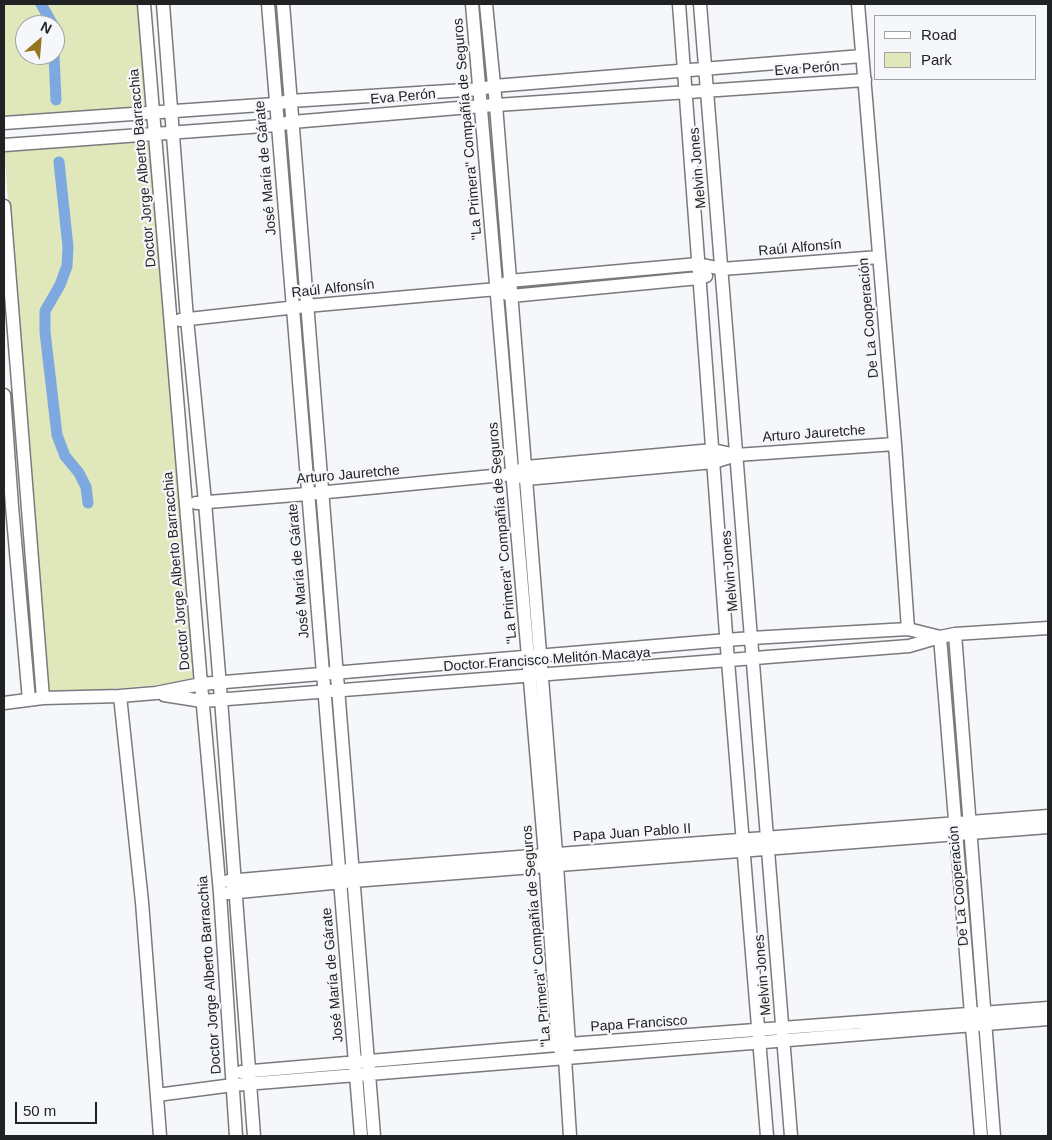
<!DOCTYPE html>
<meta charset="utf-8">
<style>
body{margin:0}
#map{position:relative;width:1052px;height:1140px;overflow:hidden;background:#f6f7fa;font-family:Helvetica,sans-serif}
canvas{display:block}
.frame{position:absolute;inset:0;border:5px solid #212223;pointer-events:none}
.legend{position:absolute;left:874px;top:15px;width:162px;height:65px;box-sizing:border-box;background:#f6f7fa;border:1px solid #a1a2a4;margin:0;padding:6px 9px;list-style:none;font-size:15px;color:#212223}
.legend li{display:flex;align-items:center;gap:10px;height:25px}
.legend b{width:25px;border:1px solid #a1a2a4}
.north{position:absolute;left:15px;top:15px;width:50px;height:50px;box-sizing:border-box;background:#f6f7fa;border:1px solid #a1a2a4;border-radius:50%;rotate:27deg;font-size:14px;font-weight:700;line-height:20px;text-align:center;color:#212223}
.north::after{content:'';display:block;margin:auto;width:18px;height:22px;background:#95751d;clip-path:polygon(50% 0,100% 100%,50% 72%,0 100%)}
.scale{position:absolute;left:15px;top:1102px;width:82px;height:22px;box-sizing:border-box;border:2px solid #212223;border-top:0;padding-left:6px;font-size:15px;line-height:18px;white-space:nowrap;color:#212223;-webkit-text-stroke:4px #f6f7fa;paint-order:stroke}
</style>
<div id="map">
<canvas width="1052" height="1140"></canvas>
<div class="frame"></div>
<ul class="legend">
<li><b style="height:6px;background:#fff"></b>Road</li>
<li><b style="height:14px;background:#dfe7bb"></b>Park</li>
</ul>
<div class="north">N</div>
<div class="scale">50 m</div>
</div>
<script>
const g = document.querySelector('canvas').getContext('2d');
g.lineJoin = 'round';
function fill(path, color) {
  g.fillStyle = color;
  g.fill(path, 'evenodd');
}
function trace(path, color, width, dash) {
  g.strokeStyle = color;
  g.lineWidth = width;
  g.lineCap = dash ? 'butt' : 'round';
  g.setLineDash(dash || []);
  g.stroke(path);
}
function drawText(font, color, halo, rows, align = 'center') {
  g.font = font + ' Helvetica,sans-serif';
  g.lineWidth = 4.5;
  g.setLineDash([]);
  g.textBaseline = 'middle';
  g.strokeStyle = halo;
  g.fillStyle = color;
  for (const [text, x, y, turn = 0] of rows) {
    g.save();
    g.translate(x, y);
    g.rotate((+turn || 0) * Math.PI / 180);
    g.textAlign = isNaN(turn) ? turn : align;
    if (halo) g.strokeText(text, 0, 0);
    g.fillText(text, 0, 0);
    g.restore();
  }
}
fill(new Path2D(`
 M 4,4 L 141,4 L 149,111 L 4,120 ZM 25,25 L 55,25 L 55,55 L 25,55 Z
 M 152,138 L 198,681 L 46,695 L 4,148 Z`), '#dfe7bb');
trace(new Path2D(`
 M 41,4 L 53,25
 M 54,55 L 56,100
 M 59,162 L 68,247 L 67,266 L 60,285 L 45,311 L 45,332 L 57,435 L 65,456 L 79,473 L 86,487 L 88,503`), '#7da9e0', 11);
const street = new Path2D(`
 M 144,4 L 201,684 L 220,893 L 236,1136
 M 163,4 L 187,319 L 205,502 L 221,699 L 254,1136
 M 268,4 L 361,1136
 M 283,4 L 374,1136
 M 472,4 L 545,855 L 558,1046 L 565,1058
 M 486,4 L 496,105 L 557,865 L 569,1044 L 565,1058 L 570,1136
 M 679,4 L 728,661 L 767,1136
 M 700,4 L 791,1136
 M 858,4 L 895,444 L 908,629
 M 4,123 L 275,104 L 290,101 L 481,89 L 494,86 L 862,56
 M 4,145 L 277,125 L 292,122 L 482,106 L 865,80
 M 4,206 L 43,698
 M 505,293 L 511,296 L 699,278 L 706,276
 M 180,320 L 306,306 L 497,289 L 509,281 L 698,264 L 722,269 L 879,257
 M 4,395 L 12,506 L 29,700
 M 519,471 L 526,467 L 713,450 L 736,455 L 895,444
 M 196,503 L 307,494 L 513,474 L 526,479 L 714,462 L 736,455
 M 955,634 L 994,1136
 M 940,637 L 981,1136
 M 164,695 L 202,701 L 909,646 L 940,637 L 955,634 L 1048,628
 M 120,696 L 142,902 L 160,1136
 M 4,703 L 43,698 L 120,696 L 156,693 L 201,684 L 751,638 L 908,629 L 940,637
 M 228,881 L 352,870 L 1048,816
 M 228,893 L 353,881 L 1048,827
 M 241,1072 L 569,1044 L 1048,1008
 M 157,1095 L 233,1085 L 1048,1019`);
trace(street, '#797a7d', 15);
trace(street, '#fff', 12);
drawText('14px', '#212223', '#f6f7fa', [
 ["Eva Perón",807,69,-4],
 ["Eva Perón",403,97,-5],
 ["\"La Primera\" Compañía de Seguros",468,129,-95],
 ["Doctor Jorge Alberto Barracchia",143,168,-95],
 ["José María de Gárate",266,168,-95],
 ["Melvin Jones",698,168,-95],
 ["Raúl Alfonsín",800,248,-5],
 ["Raúl Alfonsín",333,289,-6],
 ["De La Cooperación",869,318,-95],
 ["Arturo Jauretche",814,434,-4],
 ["Arturo Jauretche",348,475,-5],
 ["\"La Primera\" Compañía de Seguros",503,533,-95],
 ["Doctor Jorge Alberto Barracchia",177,571,-95],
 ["José María de Gárate",299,571,-95],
 ["Melvin Jones",730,571,-95],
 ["Doctor Francisco Melitón Macaya",547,660,-4],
 ["Papa Juan Pablo II",632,833,-4],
 ["De La Cooperación",959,886,-95],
 ["\"La Primera\" Compañía de Seguros",537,936,-95],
 ["Doctor Jorge Alberto Barracchia",210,975,-94],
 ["José María de Gárate",333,975,-95],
 ["Melvin Jones",763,975,-95],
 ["Papa Francisco",639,1024,-4]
]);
</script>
